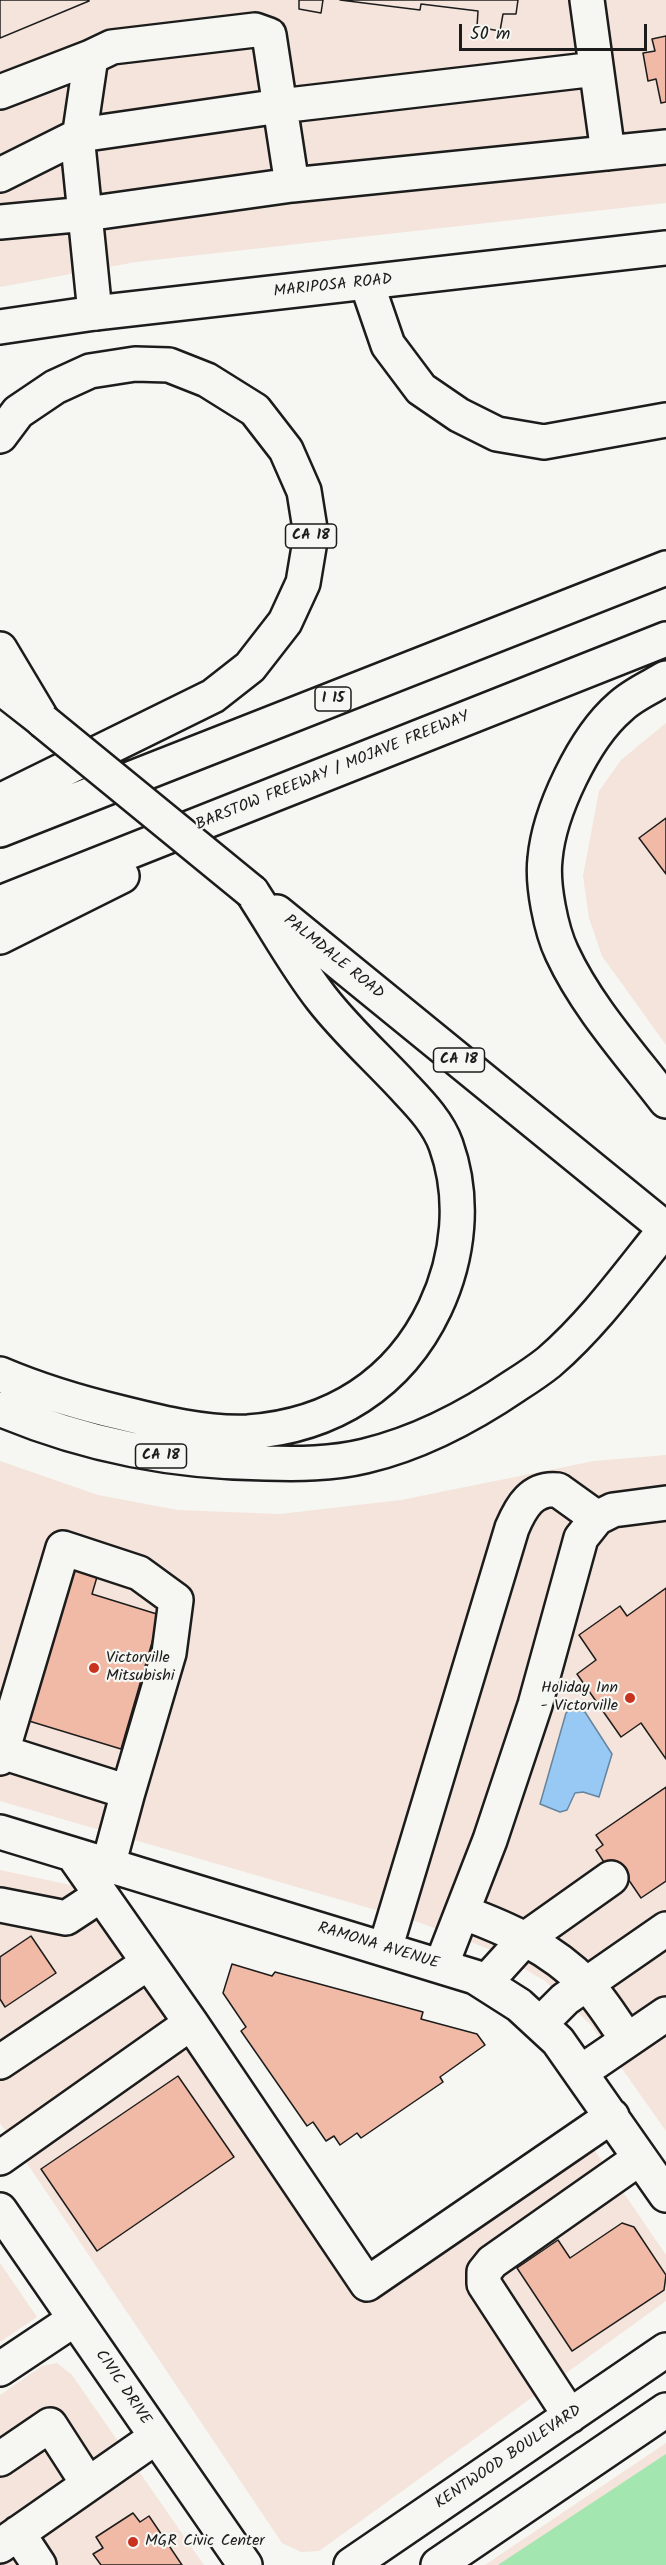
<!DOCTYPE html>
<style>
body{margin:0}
#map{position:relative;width:666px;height:2565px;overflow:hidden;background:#f6f6f2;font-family:Kalam,sans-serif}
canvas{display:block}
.scale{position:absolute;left:459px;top:24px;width:188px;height:27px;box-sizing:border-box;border:3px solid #1c1c1c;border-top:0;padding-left:8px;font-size:18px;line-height:21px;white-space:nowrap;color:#1c1c1c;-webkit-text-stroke:4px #f6f6f2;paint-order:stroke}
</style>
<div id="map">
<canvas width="666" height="2565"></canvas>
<div class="scale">50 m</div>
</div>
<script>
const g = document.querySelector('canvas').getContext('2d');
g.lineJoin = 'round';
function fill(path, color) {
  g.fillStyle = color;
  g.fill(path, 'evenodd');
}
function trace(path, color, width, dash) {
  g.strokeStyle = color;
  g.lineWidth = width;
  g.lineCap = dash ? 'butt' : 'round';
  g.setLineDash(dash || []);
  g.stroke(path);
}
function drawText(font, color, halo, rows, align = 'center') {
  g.font = font + ' Kalam,sans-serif';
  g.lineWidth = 4.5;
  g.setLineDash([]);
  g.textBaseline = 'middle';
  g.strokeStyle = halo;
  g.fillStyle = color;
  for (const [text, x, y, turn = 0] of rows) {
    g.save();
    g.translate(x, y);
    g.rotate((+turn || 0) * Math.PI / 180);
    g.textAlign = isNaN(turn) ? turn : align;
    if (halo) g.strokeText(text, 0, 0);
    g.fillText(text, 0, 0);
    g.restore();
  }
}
fill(new Path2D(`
 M 0,0 L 666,0 L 666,203 L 136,262 L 0,287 Z
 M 666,723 L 666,1045 L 602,956 L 589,918 L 583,876 L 599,791 L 621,760 Z
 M 666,1455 L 666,2131 L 591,2025 L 545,1981 L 494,1951 L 421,1923 L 0,1801 L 0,1461 L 98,1495 L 178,1510 L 280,1514 L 401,1500 L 594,1461 Z
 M 0,1870 L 80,1887 L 361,2303 L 591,2145 L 666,2255 L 666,2301 L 319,2551 L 301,2552 L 282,2543 L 0,2123 Z
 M 0,2263 L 37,2317 L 0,2342 Z
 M 57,2363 L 72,2375 L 204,2565 L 0,2565 L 0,2395 L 42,2366 Z
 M 666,2443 L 666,2565 L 485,2565 Z`), '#f4e4db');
fill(new Path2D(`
 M 666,2454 L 666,2565 L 498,2565 Z`), '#a3e6b0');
const water = new Path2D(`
 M 571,1709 L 585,1712 L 612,1754 L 599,1797 L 583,1792 L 575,1793 L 567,1810 L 560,1812 L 540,1804 L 566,1713 Z`);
fill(water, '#98c9f4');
trace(water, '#66849e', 1.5);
const building = new Path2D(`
 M 0,0 L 89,0 L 89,1 L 0,38 Z
 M 0,0 L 89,0 L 89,1 L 0,38 Z
 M 299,0 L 323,0 L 321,13 L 299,9 Z
 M 299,0 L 323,0 L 321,13 L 299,9 Z
 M 340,0 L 518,0 L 516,14 L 503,14 L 500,31 L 477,27 L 478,11 L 421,4 L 420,10 Z
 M 340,0 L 518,0 L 516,14 L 503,14 L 500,31 L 477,27 L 478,11 L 421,4 L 420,10 Z
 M 666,36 L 666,102 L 661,103 L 656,79 L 648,81 L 643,53 L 655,51 L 652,39 Z
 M 666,818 L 666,874 L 639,838 Z
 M 75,1563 L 99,1570 L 92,1594 L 160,1615 L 121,1749 L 29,1721 Z
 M 666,1588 L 666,1759 L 641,1723 L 621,1737 L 577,1674 L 596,1660 L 579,1635 L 620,1606 L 627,1616 Z
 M 666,1787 L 666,1881 L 641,1898 L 624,1873 L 615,1879 L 596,1850 L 603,1845 L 596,1835 Z
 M 31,1936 L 56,1973 L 5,2007 L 0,1999 L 0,1957 Z
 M 232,1964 L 272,1976 L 275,1972 L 423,2012 L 421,2019 L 477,2034 L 485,2045 L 440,2077 L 443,2082 L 361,2138 L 357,2133 L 340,2145 L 334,2136 L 326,2141 L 313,2122 L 307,2126 L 241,2031 L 246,2027 L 223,1993 Z
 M 178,2076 L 234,2157 L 97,2251 L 41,2169 Z
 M 622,2223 L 634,2227 L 666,2275 L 664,2290 L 572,2351 L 517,2268 L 558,2240 L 570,2258 Z
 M 133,2513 L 140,2522 L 149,2516 L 182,2565 L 101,2565 L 93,2554 L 103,2548 L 96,2537 Z`);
fill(building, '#f1baa6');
trace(building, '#1c1c1c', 1.5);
const minor = new Path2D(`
 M 587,0 L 608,153
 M 0,92 L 91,57
 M 0,175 L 80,135 L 280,106 L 596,69
 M 0,222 L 86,214 L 292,185 L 666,147
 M 95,313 L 78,145 L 91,57 L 112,47 L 255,30 L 269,35 L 292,185
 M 2,1752 L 63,1548 L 139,1573 L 176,1600 L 169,1653 L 128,1792
 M 0,1758 L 2,1752 L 128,1792 L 108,1866
 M 0,1832 L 475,1977 L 519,2005 L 558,2041 L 666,2195
 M 74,1856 L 191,2023 L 367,2284 L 612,2116
 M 0,1905 L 66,1918 L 101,1895
 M 462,1912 C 508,1929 551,1948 586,1984 C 602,2000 614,2022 628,2040
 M 385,1949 L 512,1528 C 521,1507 532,1487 558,1490 L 597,1518
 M 441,1966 L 490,1840 L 535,1705 L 581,1538 L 597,1518 L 613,1510 L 666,1503
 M 485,1983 L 525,1939 L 611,1878
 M 540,2024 L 565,1999 L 666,1929
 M 0,2062 L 148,1963
 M 581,2072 L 666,2014
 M 0,2158 L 191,2023
 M 0,2210 L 245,2565
 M 0,2369 L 75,2319
 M 570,2416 L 484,2284 L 484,2272 L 492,2262 L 640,2158
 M 0,2459 L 50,2425 L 88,2484
 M 18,2533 L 39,2565
 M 0,2546 L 156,2437
 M 351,2565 L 666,2350
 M 438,2565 L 666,2410`);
const major = new Path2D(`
 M 0,327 L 95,313 L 666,248
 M 0,687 L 41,719`);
const highway = new Path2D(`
 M 367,284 L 388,345 L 421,389 L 459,415 L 497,434 L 544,442 L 666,420
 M 0,436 L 18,412 L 55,387 L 90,371 L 135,364 L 169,365 L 207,380 L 255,410 L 286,450 L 304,491 L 311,535 L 303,583 L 285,622 L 250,667 L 213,696 L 0,801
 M 0,649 L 43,721
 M 666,678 C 651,687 632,695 620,707 C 584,738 549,812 545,859 C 542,885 551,930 562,953 C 587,1007 630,1054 666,1101
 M 0,830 L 666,568
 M 0,903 L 666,639
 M 277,912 L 666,1229
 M 0,937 L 122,876
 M 0,1374 C 40,1391 80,1403 122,1413 C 162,1423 206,1434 248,1432 C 332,1426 399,1384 435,1308 C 459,1257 465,1198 446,1145 C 438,1122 419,1103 403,1086 C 376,1057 346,1030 322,999 C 296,966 275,927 252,892
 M 0,1409 C 85,1445 173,1462 265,1463 C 298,1464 332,1464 365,1456 C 420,1443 469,1417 516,1385 C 527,1378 539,1370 549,1362 C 594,1323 629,1274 666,1228`);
trace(minor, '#1c1c1c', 38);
trace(major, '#1c1c1c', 38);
trace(highway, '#1c1c1c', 38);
trace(minor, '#f6f6f2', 33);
trace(major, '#f6f6f2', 33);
trace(highway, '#f6f6f2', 33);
const highwayBridge = new Path2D(`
 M 43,721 L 252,892`);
trace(highwayBridge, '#1c1c1c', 38, []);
trace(highwayBridge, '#f6f6f2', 33);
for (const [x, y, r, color] of [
 [94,1668,6,"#c8321e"],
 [630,1698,6,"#c8321e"],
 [133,2542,6,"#c8321e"]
]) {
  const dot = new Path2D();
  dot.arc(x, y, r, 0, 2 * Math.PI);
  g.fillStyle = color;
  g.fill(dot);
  trace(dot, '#f6f6f2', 2);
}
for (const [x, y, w] of [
 [311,536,51],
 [333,699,36],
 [459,1060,51],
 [161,1456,51]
]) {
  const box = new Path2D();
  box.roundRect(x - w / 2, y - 12, w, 24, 4.5);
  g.fillStyle = '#f6f6f2';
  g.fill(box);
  trace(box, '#1c1c1c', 1.5);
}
drawText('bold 15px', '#1c1c1c', null, [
 ["CA 18",311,536],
 ["I 15",333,699],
 ["CA 18",459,1060],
 ["CA 18",161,1456]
]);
drawText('16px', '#1c1c1c', '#f6f6f2', [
 ["MARIPOSA ROAD",333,287,-6],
 ["BARSTOW FREEWAY / MOJAVE FREEWAY",333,772,-22],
 ["PALMDALE ROAD",333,958,39],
 ["RAMONA AVENUE",378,1947,17],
 ["CIVIC DRIVE",122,2388,56],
 ["KENTWOOD BOULEVARD",509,2458,-34]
]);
drawText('16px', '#1c1c1c', '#f6f6f2', [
 ["Victorville",106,1659],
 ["Mitsubishi",106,1677],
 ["Holiday Inn",618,1689,"right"],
 ["- Victorville",618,1707,"right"],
 ["MGR Civic Center",145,2542]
], 'left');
</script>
